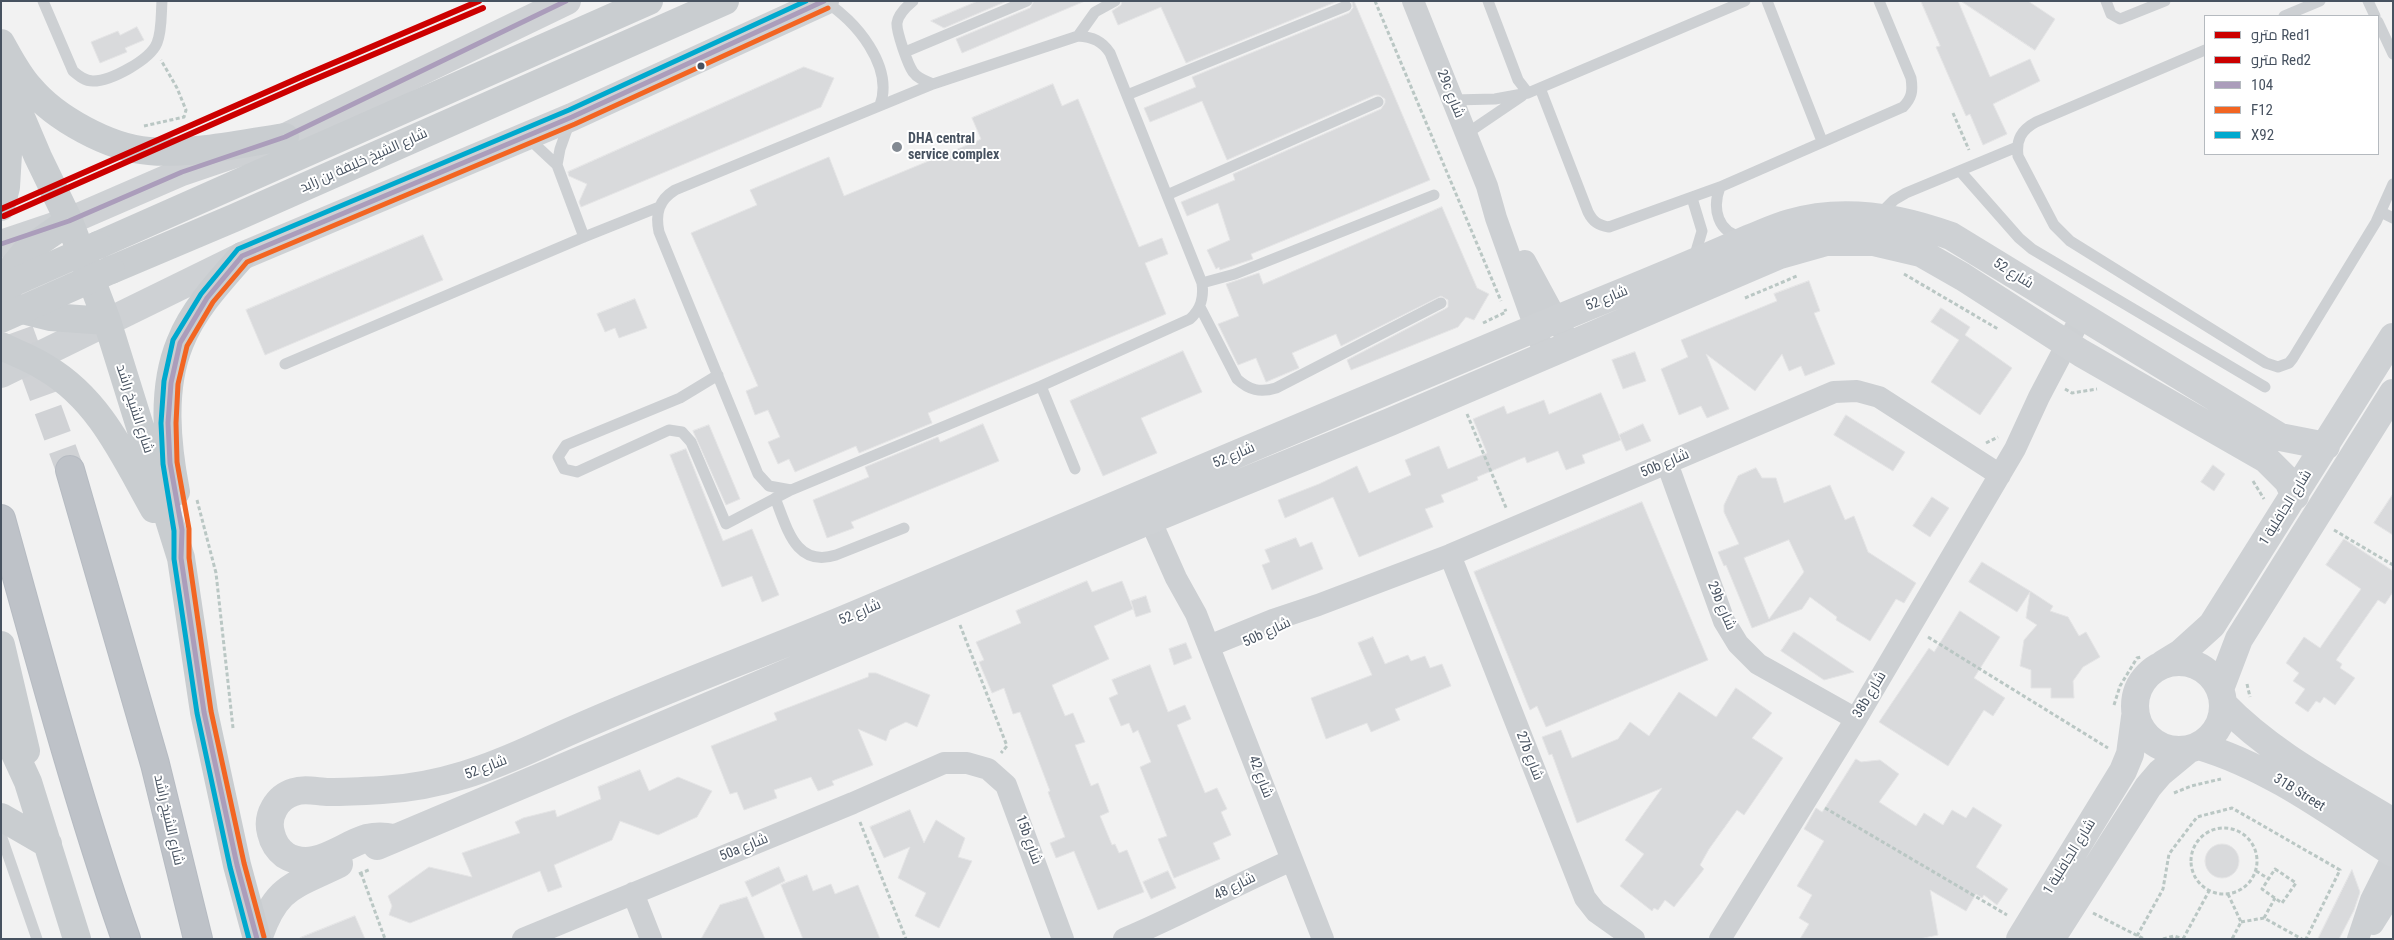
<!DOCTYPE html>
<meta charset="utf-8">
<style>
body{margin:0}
#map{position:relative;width:2394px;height:940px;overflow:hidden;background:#f2f2f2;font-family:"Roboto Condensed",Cairo,sans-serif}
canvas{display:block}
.frame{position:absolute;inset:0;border:2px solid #475260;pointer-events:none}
.legend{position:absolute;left:2204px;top:15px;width:175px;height:140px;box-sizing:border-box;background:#fff;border:1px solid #b5babf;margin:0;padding:6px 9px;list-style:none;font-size:15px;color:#475260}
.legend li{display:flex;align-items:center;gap:10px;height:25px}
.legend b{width:25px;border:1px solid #b5babf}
</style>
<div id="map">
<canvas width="2394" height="940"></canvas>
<div class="frame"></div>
<ul class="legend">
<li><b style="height:6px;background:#c00"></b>مترو Red1</li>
<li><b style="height:6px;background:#c00"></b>مترو Red2</li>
<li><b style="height:6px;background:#ab9dbb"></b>104</li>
<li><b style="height:6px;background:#f26522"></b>F12</li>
<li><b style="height:6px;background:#00a9ce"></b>X92</li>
</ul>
</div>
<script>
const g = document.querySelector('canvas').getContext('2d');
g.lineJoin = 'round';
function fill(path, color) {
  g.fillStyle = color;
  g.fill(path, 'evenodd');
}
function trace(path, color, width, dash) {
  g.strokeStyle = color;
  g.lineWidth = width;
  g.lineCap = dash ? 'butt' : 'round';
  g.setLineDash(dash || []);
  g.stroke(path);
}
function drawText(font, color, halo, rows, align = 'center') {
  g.font = font + ' "Roboto Condensed",Cairo,sans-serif';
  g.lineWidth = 4;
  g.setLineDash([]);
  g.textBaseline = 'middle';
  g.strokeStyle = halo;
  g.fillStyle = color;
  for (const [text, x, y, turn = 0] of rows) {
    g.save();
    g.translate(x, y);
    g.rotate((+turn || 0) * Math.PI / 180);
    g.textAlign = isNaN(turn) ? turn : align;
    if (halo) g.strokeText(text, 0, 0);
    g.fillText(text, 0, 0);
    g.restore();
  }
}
const building = new Path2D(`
 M 978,1 L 1007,1 L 944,28 L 931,21 Z
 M 1034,1 L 1085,1 L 962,53 L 956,39 L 1030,8 Z
 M 1122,1 L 1338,1 L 1186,63 L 1161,7 L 1118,25 L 1112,11 L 1121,5 Z
 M 1352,1 L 1354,1 L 1430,180 L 1251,254 L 1253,259 L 1220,270 L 1219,267 L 1216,269 L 1207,250 L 1230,240 L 1218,203 L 1187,216 L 1181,202 L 1235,180 L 1233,174 L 1381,109 L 1385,103 L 1385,99 L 1379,95 L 1375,95 L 1227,160 L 1202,101 L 1150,122 L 1144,108 L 1196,87 L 1192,77 L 1349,13 L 1353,8 Z
 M 1921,1 L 1958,1 L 1990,77 L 2030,59 L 2040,81 L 1993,104 L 2007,134 L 1983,145 L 1970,114 L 1966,116 L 1936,47 L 1940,46 Z
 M 1961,1 L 2028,1 L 2055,19 L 2035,50 Z
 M 137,27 L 144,40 L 125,48 L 127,52 L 100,63 L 91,42 L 118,31 L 120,35 Z
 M 804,67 L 834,78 L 821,107 L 581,207 L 579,202 L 587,184 L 569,176 L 568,172 Z
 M 1053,84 L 1062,106 L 1078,99 L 1139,247 L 1162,238 L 1168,254 L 1145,263 L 1166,314 L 928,413 L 932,423 L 859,453 L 856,446 L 795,472 L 789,459 L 778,464 L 768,442 L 780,437 L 768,410 L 755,415 L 746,391 L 758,386 L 691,233 L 757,205 L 750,190 L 829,157 L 844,196 L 977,141 L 981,139 L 972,118 Z
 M 1442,207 L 1477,288 L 1489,294 L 1474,320 L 1466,317 L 1458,327 L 1351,370 L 1347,360 L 1445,309 L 1448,307 L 1448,300 L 1441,296 L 1341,346 L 1336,334 L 1292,353 L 1299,368 L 1266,382 L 1256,358 L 1238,365 L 1218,324 L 1239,316 L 1226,284 L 1259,273 L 1263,284 Z
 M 423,235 L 443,280 L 265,355 L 246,310 Z
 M 1809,281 L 1820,311 L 1814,313 L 1835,364 L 1805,376 L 1801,366 L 1789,371 L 1782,354 L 1755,391 L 1706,354 L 1729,409 L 1707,418 L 1701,406 L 1679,415 L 1661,369 L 1688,357 L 1681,340 L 1777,301 L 1774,294 Z
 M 635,299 L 647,328 L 619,338 L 615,328 L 605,332 L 597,314 Z
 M 1941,308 L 1970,327 L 1965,335 L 2012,368 L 1980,415 L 1931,382 L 1959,340 L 1931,322 Z
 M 1183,351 L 1202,392 L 1141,418 L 1157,453 L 1103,476 L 1070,401 Z
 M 1635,352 L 1646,381 L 1623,389 L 1612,360 Z
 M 1601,393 L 1621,440 L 1582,455 L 1585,463 L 1566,470 L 1558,451 L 1527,463 L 1525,457 L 1477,477 L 1478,480 L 1441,495 L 1444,502 L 1425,509 L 1433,527 L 1359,557 L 1333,497 L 1285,518 L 1278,500 L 1319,484 L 1357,466 L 1369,493 L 1411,475 L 1405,460 L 1439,446 L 1448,469 L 1487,453 L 1473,419 L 1504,406 L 1507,414 L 1544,400 L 1549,414 Z
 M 1846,415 L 1905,452 L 1893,471 L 1834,435 Z
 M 983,424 L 999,461 L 851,522 L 854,528 L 827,538 L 813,500 L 869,477 L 865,467 L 938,437 L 940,442 Z
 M 1643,424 L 1651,441 L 1626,451 L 1619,435 Z
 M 709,425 L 740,499 L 726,505 L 693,431 Z
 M 686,449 L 723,541 L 752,529 L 779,595 L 762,602 L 752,576 L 722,587 L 670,455 Z
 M 2213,465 L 2225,474 L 2214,491 L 2201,482 Z
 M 1756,468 L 1762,478 L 1776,478 L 1784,503 L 1830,485 L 1845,520 L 1854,516 L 1868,552 L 1916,583 L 1904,603 L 1896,599 L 1870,641 L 1836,620 L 1837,617 L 1810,597 L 1802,609 L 1752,628 L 1726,565 L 1724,566 L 1718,552 L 1739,544 L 1724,512 L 1724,505 L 1738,476 ZM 1789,540 L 1804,572 L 1769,619 L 1744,558 Z
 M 2393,494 L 2393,535 L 2374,523 Z
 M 1932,497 L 1949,508 L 1930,537 L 1913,526 Z
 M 1642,502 L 1708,660 L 1546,727 L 1537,706 L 1530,710 L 1474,572 Z
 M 1296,538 L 1300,547 L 1312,542 L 1323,569 L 1272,590 L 1262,565 L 1270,562 L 1265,550 Z
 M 2344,539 L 2393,571 L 2393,592 L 2385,604 L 2378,600 L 2336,660 L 2342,664 L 2340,668 L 2355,678 L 2335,705 L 2324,697 L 2320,703 L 2316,701 L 2308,712 L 2295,703 L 2305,689 L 2293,681 L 2299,673 L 2286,663 L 2304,637 L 2320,648 L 2361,589 L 2326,565 Z
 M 1982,562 L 2030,591 L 2053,606 L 2050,611 L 2068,617 L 2079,636 L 2086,632 L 2100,657 L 2083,667 L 2073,681 L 2074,698 L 2051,698 L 2051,688 L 2031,688 L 2031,670 L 2020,666 L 2024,640 L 2037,625 L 2026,618 L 2030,592 L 2017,612 L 1969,582 Z
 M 1087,581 L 1092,592 L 1122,581 L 1133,609 L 1094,626 L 1109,659 L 1052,685 L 1065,716 L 1073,713 L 1085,742 L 1075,745 L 1091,786 L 1098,783 L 1109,812 L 1100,816 L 1112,845 L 1115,844 L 1119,853 L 1127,850 L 1144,892 L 1098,910 L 1074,851 L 1056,858 L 1050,843 L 1065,837 L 1048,792 L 1050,791 L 1020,712 L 1013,714 L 1004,688 L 992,693 L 979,662 L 984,660 L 976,642 L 1021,623 L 1016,611 Z
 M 1146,596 L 1151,612 L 1136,617 L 1131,601 Z
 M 1960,611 L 2000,637 L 1974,678 L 2005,698 L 1993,716 L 1984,710 L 1948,766 L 1879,722 L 1929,648 L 1934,652 Z
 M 1794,632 L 1854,672 L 1824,680 L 1781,651 Z
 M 1373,637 L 1385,664 L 1408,655 L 1411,661 L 1425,656 L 1430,668 L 1442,664 L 1451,686 L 1395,709 L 1400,720 L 1371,732 L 1367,723 L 1326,739 L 1311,698 L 1372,675 L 1358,643 Z
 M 1186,643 L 1192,658 L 1174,665 L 1169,649 Z
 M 1150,665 L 1168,712 L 1185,705 L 1191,719 L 1177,725 L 1205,793 L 1217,788 L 1227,809 L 1221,812 L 1231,835 L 1213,843 L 1220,859 L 1174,878 L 1158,839 L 1167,836 L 1140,767 L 1151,762 L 1138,730 L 1133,733 L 1129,723 L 1121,726 L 1109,698 L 1118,694 L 1112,680 Z
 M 869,673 L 876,673 L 930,695 L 917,727 L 906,722 L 890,730 L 886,741 L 858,729 L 873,765 L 832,781 L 834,785 L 818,791 L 811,777 L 774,790 L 777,798 L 744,810 L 737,792 L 730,794 L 711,746 L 777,720 L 774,713 L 868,677 Z
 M 1736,688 L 1772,713 L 1752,738 L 1783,758 L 1744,815 L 1737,810 L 1709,849 L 1700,865 L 1704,869 L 1674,907 L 1665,900 L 1658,910 L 1654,908 L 1652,911 L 1620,886 L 1644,854 L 1625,840 L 1662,788 L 1577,823 L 1552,754 L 1549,755 L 1542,737 L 1561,730 L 1572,758 L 1618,739 L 1630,722 L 1649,736 L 1679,692 L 1716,717 Z
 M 1856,759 L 1861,762 L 1880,760 L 1899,774 L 1879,802 L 1916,826 L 1924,813 L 1943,825 L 1952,810 L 1966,818 L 1973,807 L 2002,825 L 1976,867 L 2008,889 L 1997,905 L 1984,895 L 1982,898 L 1976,894 L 1966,911 L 1930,890 L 1938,935 L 1919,939 L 1800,939 L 1809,924 L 1799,918 L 1812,895 L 1797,886 L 1824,841 L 1804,829 L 1816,808 L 1822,812 Z
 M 640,770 L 649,791 L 678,777 L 712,791 L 697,817 L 658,835 L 620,821 L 612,840 L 554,865 L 562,887 L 548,892 L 540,871 L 410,923 L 389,915 L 392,906 L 388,896 L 429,867 L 472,877 L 462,853 L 520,833 L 515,822 L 523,818 L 555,810 L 557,817 L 601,799 L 598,787 Z
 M 910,810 L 924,843 L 936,820 L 965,838 L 958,857 L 972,861 L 939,928 L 915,916 L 926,893 L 898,878 L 910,847 L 884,858 L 870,827 Z
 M2205 861a17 17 0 1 1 34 0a17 17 0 1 1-34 0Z
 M 779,867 L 785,881 L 752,897 L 745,882 Z
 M 2352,870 L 2360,892 L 2354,910 L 2339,939 L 2318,939 Z
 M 1168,871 L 1176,888 L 1151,899 L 1143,882 Z
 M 807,875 L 813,891 L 831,884 L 835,894 L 858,885 L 880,939 L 803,939 L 781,885 Z
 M 747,897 L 765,939 L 701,939 L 720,905 Z
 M 355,916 L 365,939 L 300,939 L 300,938 Z`);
fill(building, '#d9dadc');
trace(building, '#e4e4e5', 1);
trace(new Path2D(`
 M 5,291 L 70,470`), '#d0d2d5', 28, [28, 14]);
const highway = new Path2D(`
 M 70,470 L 155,764 L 198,939
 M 1,519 C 40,660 78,801 126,939`);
trace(highway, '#b6bbc2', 30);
trace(new Path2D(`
 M 1375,1 L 1501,301
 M 1953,113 L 1969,150
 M 144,126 L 184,117 L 186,110 L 177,88 L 161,60
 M 1904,274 L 1998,329
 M 1745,298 L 1797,276
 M 1483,323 L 1506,312 L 1505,309
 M 2065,389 L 2072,393 L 2097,389
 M 1467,414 L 1507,510
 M 1986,443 L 1998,437
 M 2253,481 L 2264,499
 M 197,500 L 216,573 L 233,728
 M 2334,530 L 2393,565
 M 960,625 L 1007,746 L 1001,753
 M 1928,637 L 2108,748
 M 2247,684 L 2250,697
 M 2114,705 L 2120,686 L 2137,658 L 2141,657
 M 2174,793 L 2191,786 L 2221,779
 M 1825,808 L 2007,915
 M 860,822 L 906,939
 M2191 861a33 33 0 1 1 66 0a33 33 0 1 1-66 0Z
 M 2275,869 L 2296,883 L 2282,903 L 2262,889 Z
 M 2256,871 L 2269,879
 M 361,873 L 385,939
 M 359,874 L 371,869
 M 2228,894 L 2241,922 L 2232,939
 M 2093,913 L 2144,939
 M 2264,918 L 2275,898
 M 2241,922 L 2264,918 L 2302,939
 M 2137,936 L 2163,889 L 2169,854 L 2197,817 L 2232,808 L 2340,870 L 2306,939
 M 2163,939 L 2174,936 L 2183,939
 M 2183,939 L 2209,891`), '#bac7c4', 3, [4, 2.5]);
trace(new Path2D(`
 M 43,1 L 73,71 C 79,76 85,81 93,81 C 111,81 150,60 157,43 C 162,31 161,14 162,1
 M 824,1 C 856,20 894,67 880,105
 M 913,1 C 907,6 898,15 897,23 C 896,31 908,65 913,72 C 918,79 926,81 933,84
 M 1488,1 L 1518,80 L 1528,93
 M 1767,1 L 1822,141
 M 2106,1 L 2111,14 L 2120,19 L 2165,1
 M 2368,1 L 2375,16
 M 2284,16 L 2320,1
 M 2378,22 L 2393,54
 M 1078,36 L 1095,12 L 1115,1
 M 2205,50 L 2036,122 C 2021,130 2016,140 2018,156 L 2054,225 L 2070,241 L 2266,363 L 2278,367 L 2289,363 L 2293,358 L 2376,222 L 2393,184
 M 905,52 L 1027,1
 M 1540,88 L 1588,212 C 1593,222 1598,225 1609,227 L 1720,187 L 1903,107 C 1912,98 1913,91 1911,78 L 1879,1
 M 1127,95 L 1346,6
 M 1453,100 L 1495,99 L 1528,93 L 1745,1
 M 1466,134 L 1522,96
 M 527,137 L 557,165 L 584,237
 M 557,165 L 560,149 L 570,121
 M 1960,171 L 2019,238 L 2032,249 L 2265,387
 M 1720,187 C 1712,208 1717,233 1743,237
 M 1167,195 L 1378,102
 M 1692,198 L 1702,231 L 1694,258
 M 2381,212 L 2393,218
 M 1879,215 L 1894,200 L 1906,193 L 2017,147
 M 1202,283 L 1235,274 L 1434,195
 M 1200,307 L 1237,379 C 1249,390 1260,393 1276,388 L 1441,303
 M 285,364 L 584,237 L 659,207
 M 718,375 L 680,398 L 566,445 L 558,457 L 564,469 L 577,472 L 669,430 L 682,432 L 691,442 L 726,524 L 791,490 L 1041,386 L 1190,319 C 1201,309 1204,298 1202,283 L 1110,53 C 1102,41 1093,37 1078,36 L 933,84 L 675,190 C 659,200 655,213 659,232 L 758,474 L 769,486 L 791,490
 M 1041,386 L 1075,469
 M 775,498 C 787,527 795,568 836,555 L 904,528
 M 1,835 L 37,939`), '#cdd0d3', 11);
trace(new Path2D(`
 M 1413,1 L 1487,186 L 1496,218 L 1541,344
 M 1525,261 L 1570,344
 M 1667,463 L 1724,621 L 1738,644 L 1758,664 L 1856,719
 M 1144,506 L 1176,578 L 1196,614 L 1323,939
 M 1450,555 L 1585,898 L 1596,912 L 1634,939
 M 1209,646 L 1273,620 L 1318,605 L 1450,555 L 1834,392 L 1857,391 L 1879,397 L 2000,475
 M 633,893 L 651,939
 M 2373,924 L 2393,892
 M 523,939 L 853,803 L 944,763 L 967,763 L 988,769 L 1006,785 L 1063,939
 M 1124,939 C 1181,915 1235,885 1292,860
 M 1720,939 L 1856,719 L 2015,449 L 2039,397 L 2081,317
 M 2358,939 L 2371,900 L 2393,856`), '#cdd0d3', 22);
trace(new Path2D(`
 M 1,244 L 69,221 L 182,172 L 285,137 L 567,1
 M 1,374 L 242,256 L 572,117 L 825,1
 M2135 706a44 44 0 1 1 88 0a44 44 0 1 1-88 0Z
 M 2163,664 L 2181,653 L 2212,625 L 2393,337
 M 2220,689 L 2239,639 L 2393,393
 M 2223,704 C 2271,754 2334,786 2393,822
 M 2199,746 C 2270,767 2331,813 2393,853
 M 393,838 C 384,836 376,836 367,838 C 340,846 313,873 285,855 C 277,849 273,842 271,833 C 266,816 277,797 294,792 C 305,788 318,792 329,792 C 347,792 365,791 382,790 C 440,787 490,768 542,744 C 641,698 744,661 845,619 C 1068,525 1291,432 1514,337 C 1592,304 1672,273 1750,238 C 1763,233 1776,227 1790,223 C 1844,207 1899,217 1951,236 L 2280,437 L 2326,446
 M 377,846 L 1150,520 L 1390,422 L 1780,255 L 1826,242 L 1874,242 L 1921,253 L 1963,277 L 2081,353 L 2266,459 L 2288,481 L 2295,496
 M 258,939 C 276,886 292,887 339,864
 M 2020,939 L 2123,771 L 2130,754 L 2135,717
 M 2051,939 L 2148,787 L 2160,773 L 2189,749`), '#ced1d4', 28);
trace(new Path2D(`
 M 1,43 C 10,59 18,75 30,88 C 55,118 109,148 149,151 C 190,155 243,143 285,137
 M 1,70 L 38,157 L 69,221 L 107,321 L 181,558 L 204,712 L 237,865 L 257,939
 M 1,100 L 8,154 L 6,187 L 1,207
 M 98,245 L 649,1
 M 111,270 L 234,218 L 725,1
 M 1,282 L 26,251 L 69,221
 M 1,301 L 22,310 L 50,317 L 107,321
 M 1,346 C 16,353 32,359 46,368 C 100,400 124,456 154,509
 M 176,492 C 167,445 161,389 180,343 C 193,310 219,282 242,256
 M 1,645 L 26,751
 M 1,723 L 28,782 L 77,939
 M 1,817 L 48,844`), '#c9cdd0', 28);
trace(highway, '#bec2c8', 28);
trace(new Path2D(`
 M 1,288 L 98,245
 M 1,319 L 111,270`), '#c9cdd0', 28);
trace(new Path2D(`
 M 1,244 L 69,221 L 182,172 L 285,137 L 566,1
 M 257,939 L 237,865 L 204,712 L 181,558 L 182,530 L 170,463 L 168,423 L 171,383 L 180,343 L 207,298 L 242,256 L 572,117 L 824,1`), '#ab9dbb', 5);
trace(new Path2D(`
 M 264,937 L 244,863 L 211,711 L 189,558 L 189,529 L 177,462 L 176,423 L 178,384 L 187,346 L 213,302 L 247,262 L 575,124 L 828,8`), '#f26522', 5);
trace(new Path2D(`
 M 249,939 L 230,867 L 197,713 L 174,559 L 174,531 L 163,464 L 161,423 L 164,381 L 173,340 L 201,294 L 238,249 L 569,110 L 806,1`), '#00a9ce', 5);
trace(new Path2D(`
 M 1,209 L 303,76 L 479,1`), '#c00', 6);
trace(new Path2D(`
 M 4,216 L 306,83 L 483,8`), '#c00', 6);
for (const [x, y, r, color] of [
 [701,66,4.5,"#475260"],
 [897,147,6,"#838a93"]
]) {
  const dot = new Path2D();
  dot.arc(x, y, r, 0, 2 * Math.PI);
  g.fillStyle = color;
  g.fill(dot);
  trace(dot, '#fff', 2);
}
drawText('14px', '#475260', '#fff', [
 ["29c شارع",1450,94,68],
 ["شارع الشيخ خليفة بن زايد",364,161,-24],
 ["شارع 52",2013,274,32],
 ["شارع 52",1607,299,-22],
 ["شارع الشيخ راشد",134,409,72],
 ["شارع 52",1234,456,-23],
 ["50b شارع",1665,464,-23],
 ["شارع الجافلية 1",2286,508,-58],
 ["29b شارع",1721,606,67],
 ["شارع 52",860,613,-23],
 ["50b شارع",1267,633,-25],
 ["38b شارع",1870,695,-59],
 ["27b شارع",1529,756,69],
 ["شارع 52",486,768,-21],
 ["شارع 42",1260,777,69],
 ["31B Street",2299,793,32],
 ["شارع الشيخ راشد",168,820,77],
 ["15b شارع",1028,840,70],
 ["50a شارع",744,848,-22],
 ["شارع الجافلية 1",2070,857,-58],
 ["شارع 48",1235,887,-26]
]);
drawText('bold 14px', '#475260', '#fff', [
 ["DHA central",908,139],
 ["service complex",908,155]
], 'left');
</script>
